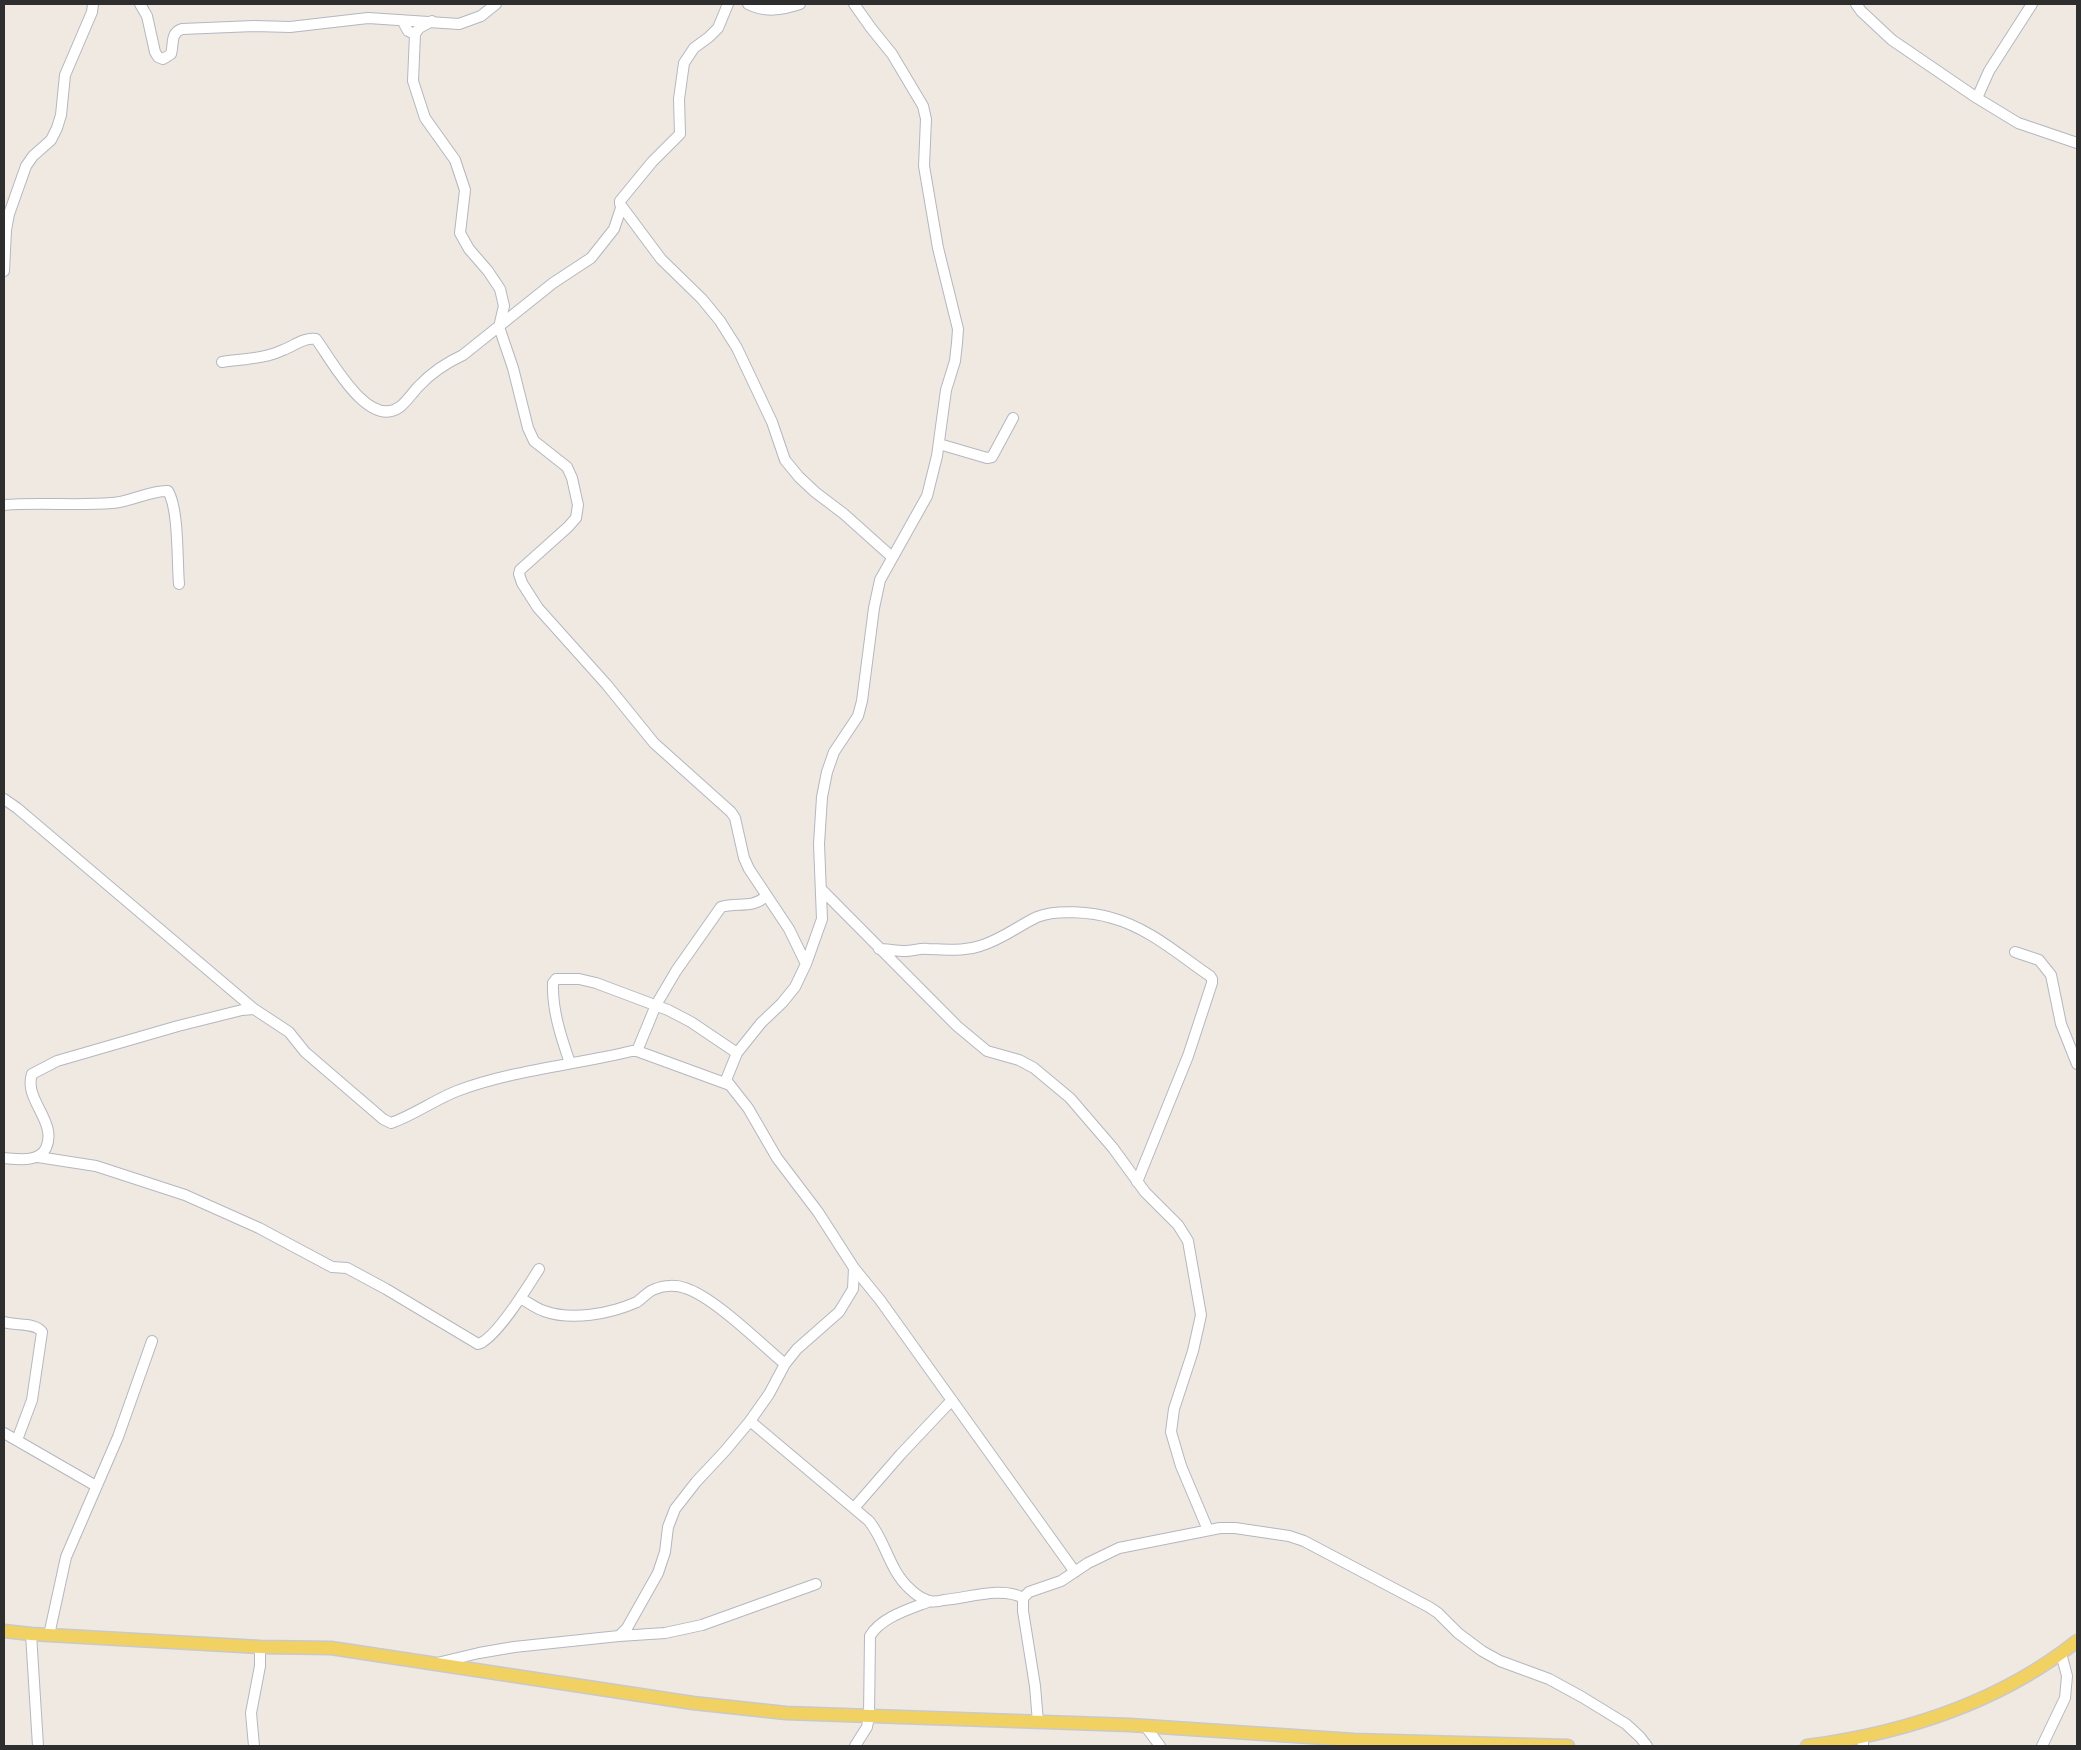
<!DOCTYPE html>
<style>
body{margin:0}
#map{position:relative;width:2081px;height:1750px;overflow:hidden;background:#efe9e1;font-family:"Space Grotesk",sans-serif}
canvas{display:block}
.frame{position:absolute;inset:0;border:5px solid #2e2e2e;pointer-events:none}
</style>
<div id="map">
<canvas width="2081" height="1750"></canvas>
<div class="frame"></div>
</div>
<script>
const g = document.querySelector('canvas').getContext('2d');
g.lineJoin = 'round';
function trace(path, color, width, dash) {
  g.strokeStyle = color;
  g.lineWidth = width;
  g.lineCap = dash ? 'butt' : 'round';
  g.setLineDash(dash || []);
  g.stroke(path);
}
const minor = new Path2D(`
 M 140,4 L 147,16 L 155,52 L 158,57 L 163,59 L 171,54 C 174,44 170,33 182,29 L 254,26 L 290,27 L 368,18 L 459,24 L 481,16 L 496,4
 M 728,4 L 718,28 L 709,37 L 694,48 L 684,63 L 679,99 L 680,134 L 652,162 L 620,201 L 620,204 L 661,259 L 702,299 L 720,321 L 737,348 L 772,422 L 785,460 L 799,477 L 815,492 L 844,514 L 892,557
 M 748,4 C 766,13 781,10 800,4
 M 1856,4 L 1861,11 L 1892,40 L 1977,98 L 2018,123 L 2077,143
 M 402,20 L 408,31 L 415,34
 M 432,21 L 419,28 L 415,34 L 413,81 L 425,118 L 455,160 L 465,190 L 460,233 L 469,249 L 488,271 L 500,289 L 504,306 L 499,327 L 513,368 L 528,428 L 534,441 L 567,467 L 572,478 L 578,505 L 576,518 L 568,527 L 520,570 L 519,574 L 522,583 L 538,608 L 607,685 L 654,743 L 731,812 L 735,818 L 744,858 L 749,869 L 789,929 L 806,964
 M 1977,98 L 1989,71 L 2032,4
 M 4,271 L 6,230 L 9,214 L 26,166 L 33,156 L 51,140 L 57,128 L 61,115 L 65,75 L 92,12 L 93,4
 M 222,362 C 242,359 264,359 283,350 C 294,346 304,337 316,339 C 331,359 369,432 401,406 C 408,400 413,392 419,386 C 431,373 448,362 463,355 L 553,283 L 591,258 L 614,229 L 621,208
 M 939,444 L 987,458 L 992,457 L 1013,418
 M 4,505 C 40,502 76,506 112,503 C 130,502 151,490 168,491 C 179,509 177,562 179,584
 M 4,799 L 17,808 L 254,1009 L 289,1032 L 305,1052 L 383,1119 L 391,1123 C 414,1115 434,1100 457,1091 C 513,1070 574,1065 632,1051 L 637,1051 L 730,1085
 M 822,890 L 957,1026 L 987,1051 L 1019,1060 L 1034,1068 L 1070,1098 L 1113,1148 L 1145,1192 L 1178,1225 L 1188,1241 L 1201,1315 L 1193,1351 L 1174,1409 L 1171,1432 L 1181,1466 L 1208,1530
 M 879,949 C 887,949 896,951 905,951 C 913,951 920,948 928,949 C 946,949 963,952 980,946 C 1001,940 1018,926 1037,917 C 1056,909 1093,912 1112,918 C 1149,928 1179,955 1210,976 L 1212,979 L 1212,983 L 1188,1056 L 1137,1182
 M 2015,952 L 2039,960 L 2051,975 L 2061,1024 L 2077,1064
 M 637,1051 L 656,1005 L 676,971 L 721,907 C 737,902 753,909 766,896
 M 570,1063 C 561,1037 552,1010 553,983 L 556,979 L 579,979 L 596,983 L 668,1010 L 691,1022 L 737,1053
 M 38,1157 L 96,1166 L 185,1195 L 259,1228 L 332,1267 L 347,1268 L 386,1289 L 478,1344 C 495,1340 529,1285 539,1269
 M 4,1158 C 17,1159 39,1163 46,1148 C 58,1122 23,1099 32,1074 L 57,1061 L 178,1026 L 242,1010 L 254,1009
 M 854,1268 L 880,1300 L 1075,1572
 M 520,1298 C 528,1302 535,1308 544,1311 C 571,1321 610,1314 637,1302 C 643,1298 648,1291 655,1289 C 664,1285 677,1285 685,1288 C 714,1297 761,1344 785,1364
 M 4,1322 C 15,1326 35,1322 42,1332 L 32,1400 L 17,1440
 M 750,1421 L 869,1521 C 886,1542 889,1570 910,1589 C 915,1594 923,1599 929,1601 C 934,1602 940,1601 944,1600 C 968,1598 1002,1586 1023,1598
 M 4,1433 L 96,1486
 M 854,1508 L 901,1454 L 952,1400
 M 31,1634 L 38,1746
 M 49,1635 L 66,1557 L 118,1437 L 152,1341
 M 619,1636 L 665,1633 L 702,1625 L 816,1584
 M 437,1663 L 479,1653 L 514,1647 L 619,1636 L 627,1628 L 658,1573 L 665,1552 L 668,1527 L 675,1509 L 696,1482 L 725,1451 L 750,1421 L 769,1394 L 785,1364 L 797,1349 L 839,1312 L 853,1289 L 854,1268 L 818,1212 L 777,1158 L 748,1108 L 726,1080 L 737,1053 L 761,1023 L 782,1003 L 795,987 L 806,964 L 822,919 L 819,844 L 822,797 L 827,772 L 834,752 L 858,716 L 862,701 L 874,608 L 880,580 L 927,496 L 937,456 L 946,390 L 955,361 L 957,343 L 958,329 L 938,248 L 924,166 L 926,119 L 923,106 L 892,54 L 871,28 L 854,4
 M 1038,1722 L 1035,1686 L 1023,1611 L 1023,1598 L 1029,1592 L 1061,1581 L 1088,1563 L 1119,1548 L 1220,1528 L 1235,1528 L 1289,1536 L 1304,1541 L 1429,1607 L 1438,1613 L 1458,1633 L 1482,1651 L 1500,1661 L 1549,1679 L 1582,1697 L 1626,1724 L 1640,1737 L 1647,1746
 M 1146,1727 L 1160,1746
 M 254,1746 L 251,1713 L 260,1666 L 260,1647
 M 855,1746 L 867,1727 L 869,1716 L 870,1636 C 881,1617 910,1609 930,1601
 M 1863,1746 L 1863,1736
 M 2042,1746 L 2065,1698 L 2067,1676 L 2061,1653`);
const major = new Path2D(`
 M 4,1631 L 31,1634 L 260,1647 L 331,1648 L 693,1703 L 786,1713 L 1130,1725 L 1354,1740 L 1568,1746
 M 1807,1746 C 1905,1733 1999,1703 2077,1641`);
trace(minor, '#b4b7c1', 12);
trace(major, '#c9c9c9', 15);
trace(minor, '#fff', 10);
trace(major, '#f2d163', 12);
</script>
